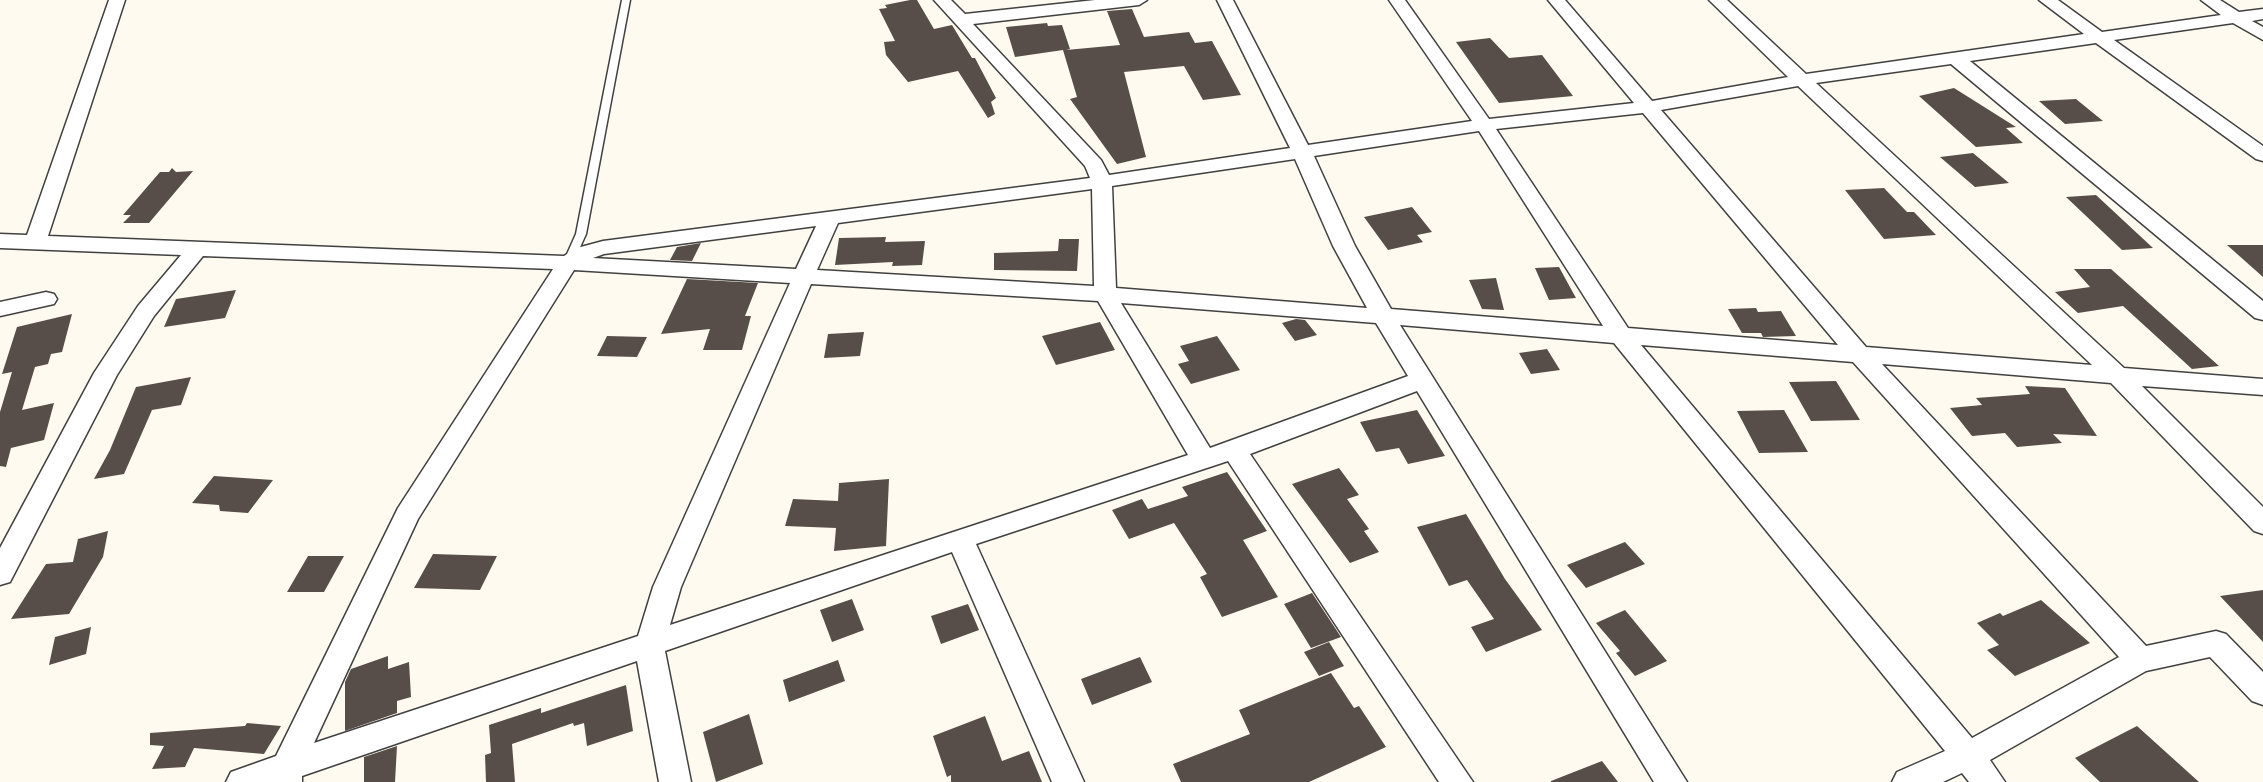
<!DOCTYPE html>
<style>
body{margin:0}
canvas{display:block;background:#fffaef}
</style>
<canvas width="2263" height="782"></canvas>
<script>
const g = document.querySelector('canvas').getContext('2d');
g.lineJoin = 'round';
function fill(path, color) {
  g.fillStyle = color;
  g.fill(path, 'evenodd');
}
function trace(path, color, width, dash) {
  g.strokeStyle = color;
  g.lineWidth = width;
  g.lineCap = dash ? 'butt' : 'round';
  g.setLineDash(dash || []);
  g.stroke(path);
}
fill(new Path2D(`
 M 910,0 L 917,0 L 934,29 L 952,25 L 972,58 L 975,58 L 996,98 L 991,102 L 995,114 L 988,118 L 958,71 L 908,82 L 886,55 L 884,42 L 895,41 L 879,9 L 887,8 L 885,5 Z
 M 1132,9 L 1144,37 L 1189,32 L 1195,43 L 1212,41 L 1241,95 L 1203,100 L 1184,66 L 1124,72 L 1146,157 L 1117,164 L 1070,99 L 1077,97 L 1063,50 L 1015,57 L 1006,27 L 1047,23 L 1048,26 L 1062,25 L 1070,49 L 1066,50 L 1120,45 L 1107,11 Z
 M 1490,38 L 1509,58 L 1542,55 L 1573,96 L 1499,103 L 1456,42 Z
 M 1954,88 L 2016,127 L 2006,128 L 2023,143 L 1976,147 L 1919,96 Z
 M 2076,99 L 2103,121 L 2065,124 L 2039,101 Z
 M 1973,153 L 2009,183 L 1975,187 L 1940,157 Z
 M 172,168 L 176,172 L 193,171 L 149,223 L 123,223 L 131,215 L 123,215 L 160,172 L 169,172 Z
 M 1884,188 L 1907,212 L 1914,212 L 1936,235 L 1884,239 L 1845,190 Z
 M 2096,195 L 2153,248 L 2122,250 L 2066,197 Z
 M 1412,207 L 1432,232 L 1417,235 L 1423,242 L 1388,250 L 1364,217 Z
 M 886,237 L 885,242 L 925,241 L 922,265 L 892,266 L 893,262 L 835,265 L 839,238 Z
 M 1059,239 L 1079,239 L 1077,271 L 994,270 L 994,253 L 1058,251 Z
 M 701,243 L 692,261 L 670,260 L 677,247 Z
 M 2227,245 L 2263,245 L 2263,277 Z
 M 1559,267 L 1576,298 L 1549,300 L 1535,268 Z
 M 2074,269 L 2111,269 L 2219,366 L 2192,369 L 2123,306 L 2078,313 L 2055,292 L 2090,287 Z
 M 1496,278 L 1504,310 L 1482,309 L 1469,280 Z
 M 687,279 L 758,283 L 745,316 L 751,316 L 742,350 L 703,350 L 710,329 L 661,334 Z
 M 236,290 L 225,318 L 164,327 L 176,299 Z
 M 1756,308 L 1758,312 L 1781,311 L 1796,336 L 1763,337 L 1761,333 L 1742,333 L 1728,309 Z
 M 72,314 L 62,352 L 51,354 L 48,364 L 35,367 L 22,410 L 54,403 L 44,440 L 11,448 L 6,467 L 0,466 L 0,412 L 12,372 L 2,374 L 17,327 Z
 M 1296,319 L 1305,320 L 1317,335 L 1295,341 L 1282,323 Z
 M 1100,322 L 1115,350 L 1056,365 L 1042,336 Z
 M 864,332 L 860,356 L 824,358 L 828,334 Z
 M 607,336 L 647,337 L 637,357 L 597,356 Z
 M 1217,336 L 1240,370 L 1191,384 L 1178,364 L 1189,361 L 1180,346 Z
 M 1547,349 L 1560,370 L 1531,374 L 1519,353 Z
 M 191,377 L 181,405 L 152,410 L 124,474 L 94,479 L 110,450 L 136,387 Z
 M 1836,381 L 1860,420 L 1811,421 L 1789,382 Z
 M 2025,386 L 2065,388 L 2097,436 L 2053,434 L 2062,443 L 2017,447 L 2005,433 L 1972,436 L 1950,408 L 1982,405 L 1976,398 L 2030,394 Z
 M 1417,410 L 1445,456 L 1408,464 L 1399,448 L 1376,452 L 1360,422 Z
 M 1784,410 L 1808,452 L 1759,453 L 1737,411 Z
 M 1339,468 L 1359,495 L 1347,499 L 1369,529 L 1364,531 L 1379,552 L 1350,563 L 1292,484 Z
 M 1227,472 L 1267,531 L 1243,540 L 1278,597 L 1222,617 L 1200,577 L 1207,574 L 1174,523 L 1129,539 L 1112,510 L 1142,499 L 1148,509 L 1188,496 L 1182,487 Z
 M 214,476 L 273,480 L 248,513 L 220,511 L 219,505 L 192,503 Z
 M 889,479 L 886,546 L 834,551 L 836,528 L 785,526 L 793,499 L 838,501 L 839,483 Z
 M 1466,514 L 1505,579 L 1542,630 L 1486,652 L 1471,627 L 1494,619 L 1467,580 L 1449,586 L 1417,527 Z
 M 108,531 L 103,557 L 69,614 L 11,619 L 46,564 L 73,562 L 78,539 Z
 M 1625,542 L 1645,564 L 1586,588 L 1567,565 Z
 M 433,554 L 497,556 L 480,590 L 414,588 Z
 M 308,556 L 344,556 L 324,592 L 287,592 Z
 M 2263,590 L 2263,642 L 2220,596 Z
 M 1312,593 L 1341,637 L 1311,648 L 1284,604 Z
 M 852,599 L 864,630 L 832,642 L 820,610 Z
 M 2041,600 L 2090,643 L 2015,676 L 1987,650 L 1999,645 L 1977,623 L 2000,613 L 2003,616 Z
 M 968,604 L 979,630 L 941,644 L 931,616 Z
 M 1625,610 L 1667,661 L 1635,676 L 1616,653 L 1620,651 L 1596,623 Z
 M 91,627 L 86,654 L 49,665 L 55,637 Z
 M 1329,642 L 1344,666 L 1319,676 L 1304,652 Z
 M 388,656 L 388,669 L 409,662 L 411,697 L 397,701 L 397,713 L 345,731 L 345,682 L 351,669 Z
 M 1140,657 L 1152,682 L 1092,705 L 1081,679 Z
 M 838,660 L 845,681 L 789,702 L 783,680 Z
 M 1331,673 L 1354,708 L 1359,706 L 1386,747 L 1309,782 L 1181,782 L 1173,764 L 1250,734 L 1239,710 Z
 M 626,685 L 633,731 L 587,746 L 584,723 L 574,726 L 573,723 L 512,744 L 515,782 L 486,782 L 485,755 L 491,753 L 489,725 L 541,708 L 541,713 Z
 M 749,714 L 763,764 L 716,782 L 703,732 Z
 M 985,716 L 1002,761 L 1029,751 L 1042,782 L 951,782 L 951,775 L 947,777 L 933,736 Z
 M 247,723 L 281,726 L 264,754 L 194,748 L 185,767 L 152,769 L 164,746 L 150,745 L 150,733 L 245,726 Z
 M 2137,726 L 2199,782 L 2100,782 L 2075,758 Z
 M 397,746 L 395,782 L 364,782 L 364,757 Z
 M 1602,761 L 1618,782 L 1551,782 L 1551,781 Z`), '#584e49');
const service = new Path2D(`
 M 622,0 L 630,0 L 586,234 L 573,263 L 568,266 L 563,263 L 576,234 Z`);
const minor = new Path2D(`
 M 109,0 L 125,0 L 48,236 L 564,256 L 577,248 L 603,241 L 1090,178 L 1085,166 L 934,0 L 951,0 L 965,14 L 1095,0 L 1147,0 L 1139,5 L 973,24 L 1101,160 L 1109,175 L 1290,148 L 1217,0 L 1233,0 L 1308,145 L 1472,121 L 1389,0 L 1405,0 L 1489,119 L 1634,103 L 1548,0 L 1565,0 L 1652,101 L 1788,77 L 1709,0 L 1727,0 L 1806,74 L 2084,34 L 2039,0 L 2058,0 L 2102,32 L 2221,15 L 2201,0 L 2220,0 L 2239,12 L 2263,9 L 2263,19 L 2252,21 L 2263,27 L 2263,40 L 2233,23 L 2114,40 L 2263,146 L 2263,161 L 2256,159 L 2096,43 L 1970,61 L 2263,301 L 2263,320 L 2255,318 L 1951,64 L 1816,83 L 2124,368 L 2263,379 L 2263,395 L 2142,386 L 2263,507 L 2263,534 L 2254,531 L 2111,383 L 1882,364 L 2146,646 L 2216,631 L 2226,634 L 2263,672 L 2263,705 L 2252,701 L 2210,657 L 2146,671 L 1990,760 L 2005,782 L 1969,782 L 1962,773 L 1943,782 L 1892,782 L 1897,772 L 1945,751 L 1614,343 L 1400,325 L 1687,782 L 1654,782 L 1417,391 L 1250,454 L 1473,782 L 1439,782 L 1228,461 L 976,544 L 1084,782 L 1052,782 L 952,552 L 665,651 L 691,782 L 659,782 L 637,661 L 302,776 L 302,782 L 226,782 L 231,772 L 276,756 L 398,508 L 553,269 L 203,256 L 154,316 L 117,375 L 10,582 L 0,585 L 0,548 L 94,373 L 138,306 L 181,255 L 0,248 L 0,234 L 27,235 ZM 1798,86 L 2092,365 L 1866,347 L 1661,110 ZM 1643,113 L 1838,345 L 1628,328 L 1496,129 ZM 1479,131 L 1603,326 L 1391,309 L 1355,246 L 1314,156 ZM 1295,159 L 1333,246 L 1367,308 L 1116,288 L 1112,186 ZM 1092,189 L 1094,286 L 817,270 L 838,223 ZM 816,226 L 796,269 L 593,258 L 604,254 ZM 574,270 L 790,283 L 653,587 L 638,636 L 314,743 L 418,519 ZM 811,284 L 1098,301 L 1188,455 L 670,625 L 681,587 ZM 1121,303 L 1376,323 L 1408,376 L 1210,448 ZM 1641,345 L 1853,362 L 2119,657 L 1972,738 Z
 M 46,292 L 54,294 L 57,299 L 54,304 L 0,316 L 0,302 Z`);
trace(service, '#414141', 3);
trace(minor, '#414141', 3);
fill(service, '#fff');
fill(minor, '#fff');
</script>
